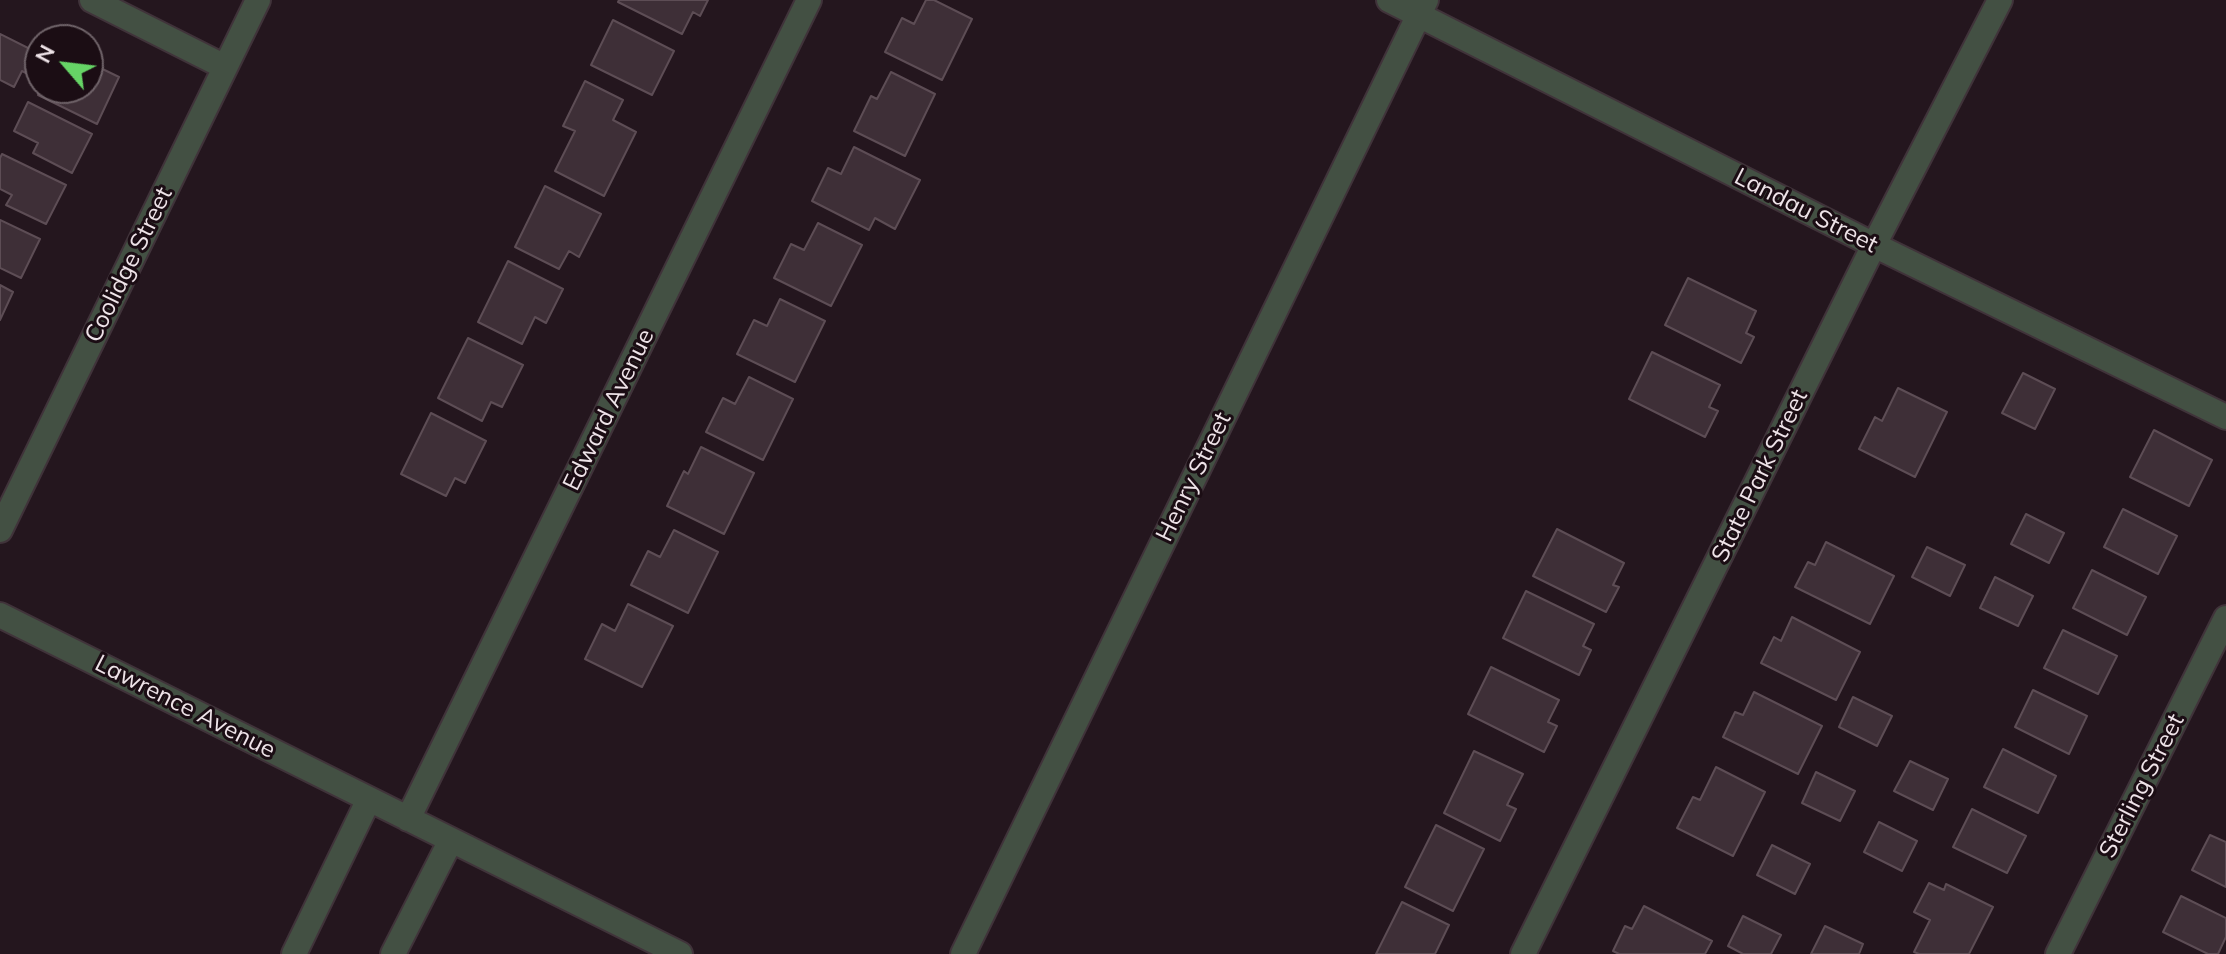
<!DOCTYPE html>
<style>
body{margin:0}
#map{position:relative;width:2226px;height:954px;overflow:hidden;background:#24161e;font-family:Mulish,sans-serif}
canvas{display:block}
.north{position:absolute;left:24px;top:24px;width:80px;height:80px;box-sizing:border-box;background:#1b0d14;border:2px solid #6f6369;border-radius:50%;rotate:298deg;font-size:22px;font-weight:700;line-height:32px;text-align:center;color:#eee3e8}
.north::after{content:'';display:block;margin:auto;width:28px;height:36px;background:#66d466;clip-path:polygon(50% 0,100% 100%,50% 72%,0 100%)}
</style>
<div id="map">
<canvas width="2226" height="954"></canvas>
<div class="north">N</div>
</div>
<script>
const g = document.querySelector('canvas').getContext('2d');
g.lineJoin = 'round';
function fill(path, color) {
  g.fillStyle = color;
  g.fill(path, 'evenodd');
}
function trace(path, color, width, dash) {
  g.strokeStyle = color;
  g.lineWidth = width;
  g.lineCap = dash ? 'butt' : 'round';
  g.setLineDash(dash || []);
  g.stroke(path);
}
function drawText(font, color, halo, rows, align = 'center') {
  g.font = font + ' Mulish,sans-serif';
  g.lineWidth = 6;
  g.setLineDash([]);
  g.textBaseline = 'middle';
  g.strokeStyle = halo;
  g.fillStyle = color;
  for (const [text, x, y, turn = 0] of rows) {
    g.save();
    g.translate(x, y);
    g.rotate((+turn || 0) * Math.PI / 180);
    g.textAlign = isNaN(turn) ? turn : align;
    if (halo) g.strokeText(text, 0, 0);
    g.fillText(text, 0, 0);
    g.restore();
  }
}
const building = new Path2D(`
 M 619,0 L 708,0 L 700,16 L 693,12 L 682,34 L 618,2 Z
 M 926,0 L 934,0 L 972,19 L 942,80 L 885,52 L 902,18 L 914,24 Z
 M 613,20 L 674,51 L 652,95 L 591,65 Z
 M 0,34 L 40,54 L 40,80 L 22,71 L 14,87 L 0,80 Z
 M 88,62 L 119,77 L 97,124 L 38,95 L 41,88 L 88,88 Z
 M 891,72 L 935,94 L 905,156 L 854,131 L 871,96 L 877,99 Z
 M 585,81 L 623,100 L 613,120 L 636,132 L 604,196 L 555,171 L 575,131 L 563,126 Z
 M 28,102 L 92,134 L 72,173 L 33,153 L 38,143 L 14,131 Z
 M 854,147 L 920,180 L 895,229 L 875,218 L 869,230 L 812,201 L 828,168 L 841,174 Z
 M 2,154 L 66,185 L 46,224 L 6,205 L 12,195 L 0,189 L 0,158 Z
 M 545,186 L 601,214 L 579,257 L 569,251 L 559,269 L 515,247 Z
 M 0,220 L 40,239 L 21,278 L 0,268 Z
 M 818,223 L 862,245 L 831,306 L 774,278 L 791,244 L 804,250 Z
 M 508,261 L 563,289 L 546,323 L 535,317 L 522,344 L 478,322 Z
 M 1688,278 L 1756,311 L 1746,333 L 1754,337 L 1741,363 L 1665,325 Z
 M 0,285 L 13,292 L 0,320 Z
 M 780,299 L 825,321 L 795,382 L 737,354 L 754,320 L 767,326 Z
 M 468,338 L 523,365 L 502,407 L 491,402 L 482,421 L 438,398 Z
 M 1652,352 L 1720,385 L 1709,407 L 1718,411 L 1705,437 L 1629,399 Z
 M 2023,373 L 2055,389 L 2035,429 L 2002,413 Z
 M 749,377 L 793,399 L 763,460 L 706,432 L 723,398 L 735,404 Z
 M 1898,388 L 1947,412 L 1915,477 L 1859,449 L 1875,417 L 1882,421 Z
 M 431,413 L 486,441 L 465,483 L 455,478 L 446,496 L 401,474 Z
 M 2154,430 L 2212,460 L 2189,506 L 2130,477 Z
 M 701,447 L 754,473 L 724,534 L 667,506 L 684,471 L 688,474 Z
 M 2123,509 L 2177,536 L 2158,574 L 2104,547 Z
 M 2026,514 L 2064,533 L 2049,563 L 2011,544 Z
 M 1557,529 L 1624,563 L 1613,585 L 1619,587 L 1606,612 L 1533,576 Z
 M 674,530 L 718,552 L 688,613 L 631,585 L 648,551 L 660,557 Z
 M 1826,542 L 1894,576 L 1870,624 L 1795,587 L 1808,562 L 1815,565 Z
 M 1927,547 L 1965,565 L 1950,596 L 1912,577 Z
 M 2092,570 L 2146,597 L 2127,635 L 2073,608 Z
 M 1995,577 L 2033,596 L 2018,626 L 1980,608 Z
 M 1526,591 L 1594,624 L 1583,646 L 1591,650 L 1579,675 L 1503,638 Z
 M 628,604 L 673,626 L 642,687 L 585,659 L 602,624 L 615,631 Z
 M 1792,617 L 1860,652 L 1836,700 L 1761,663 L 1774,637 L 1781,641 Z
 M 2063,630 L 2117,656 L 2098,694 L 2044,668 Z
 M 1491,667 L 1559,700 L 1548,722 L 1557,726 L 1544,752 L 1468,714 Z
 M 2033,690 L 2087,716 L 2069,754 L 2015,727 Z
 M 1754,692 L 1822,726 L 1798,774 L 1723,737 L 1735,712 L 1743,715 Z
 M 1853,697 L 1892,716 L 1877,746 L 1839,727 Z
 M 2003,749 L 2056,776 L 2038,813 L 1984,787 Z
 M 1474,751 L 1523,774 L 1507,805 L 1516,809 L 1500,841 L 1444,813 Z
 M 1910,761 L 1948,779 L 1933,810 L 1894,791 Z
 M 1716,767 L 1765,792 L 1733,856 L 1677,828 L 1693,797 L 1700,800 Z
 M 1816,772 L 1855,791 L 1840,821 L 1802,803 Z
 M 1972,809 L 2026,836 L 2007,873 L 1953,847 Z
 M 1879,822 L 1917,841 L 1902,871 L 1864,852 Z
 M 1436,825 L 1484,849 L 1453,911 L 1405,887 Z
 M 2210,835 L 2226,842 L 2226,887 L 2192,870 Z
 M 1772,845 L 1810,864 L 1795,894 L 1757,875 Z
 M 1929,883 L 1944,890 L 1946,884 L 1993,907 L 1969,954 L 1919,954 L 1914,952 L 1930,920 L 1914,912 Z
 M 2181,896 L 2226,918 L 2226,937 L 2218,954 L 2208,954 L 2163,932 Z
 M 1402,902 L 1449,925 L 1435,954 L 1376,954 Z
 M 1644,906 L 1712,941 L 1705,954 L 1619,954 L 1613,951 L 1625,926 L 1632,929 Z
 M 1743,916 L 1781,935 L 1771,954 L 1743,954 L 1728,946 Z
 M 1825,926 L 1863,944 L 1859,954 L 1811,954 Z`);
fill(building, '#3e2f37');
trace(building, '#5d4d55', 2);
const minor = new Path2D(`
 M 92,0 L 225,67
 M 1389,0 L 1874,245 L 2226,417
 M 0,530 L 258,0
 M 0,615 L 680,954
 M 408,819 L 809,0
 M 294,954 L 369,799
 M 393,954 L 451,840
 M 963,954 L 1426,0
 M 1523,954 L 1874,245 L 2000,0
 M 2058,954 L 2226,618`);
trace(minor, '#40333a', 28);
trace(minor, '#435043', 24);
drawText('24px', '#eee3e8', '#1b0d14', [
 ["Landau Street",1806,211,27],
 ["Coolidge Street",129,265,-64],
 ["Edward Avenue",609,410,-64],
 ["State Park Street",1760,476,-64],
 ["Henry Street",1194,477,-64],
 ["Lawrence Avenue",185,707,27],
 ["Sterling Street",2142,786,-63]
]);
</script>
